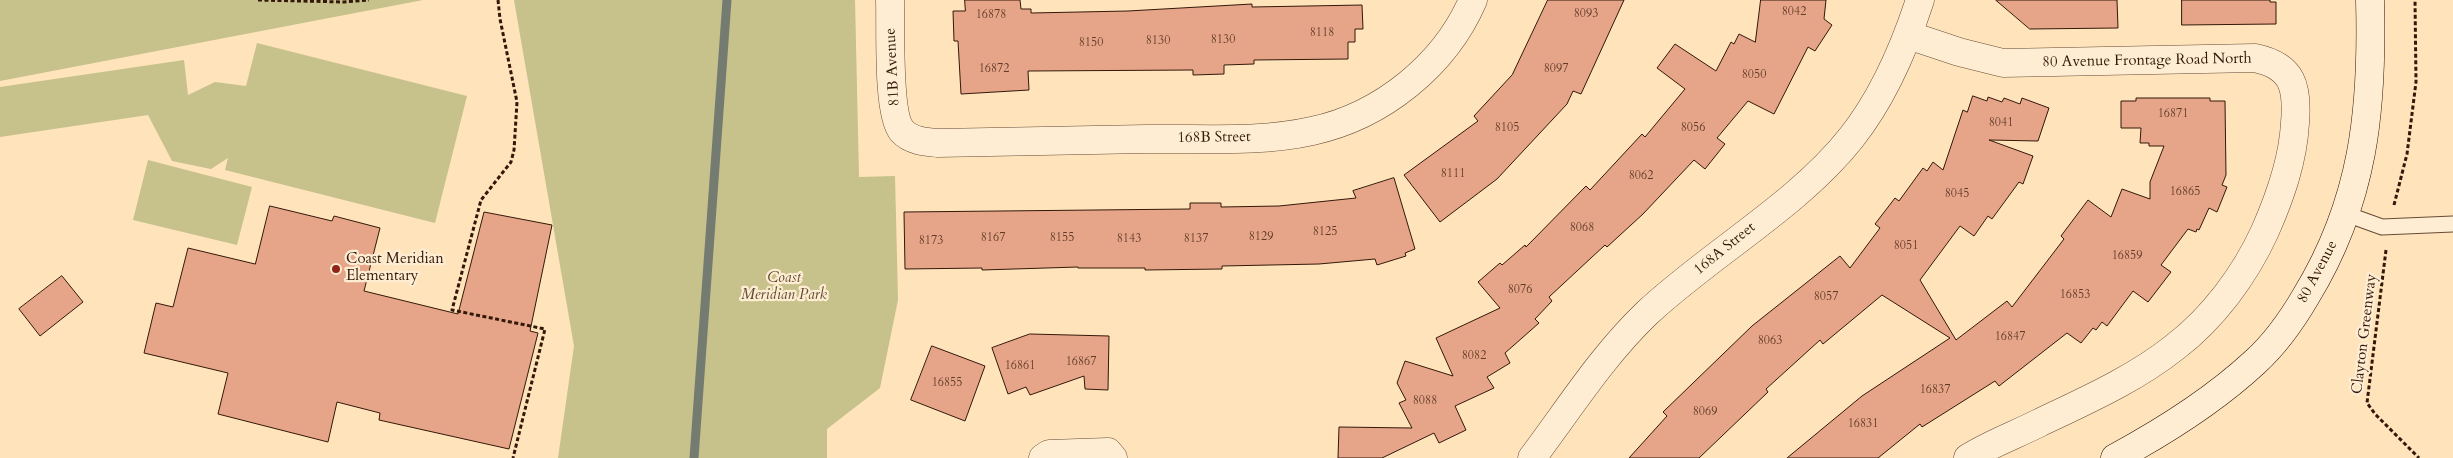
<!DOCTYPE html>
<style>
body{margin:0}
canvas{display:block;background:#fee3bb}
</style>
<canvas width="2453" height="458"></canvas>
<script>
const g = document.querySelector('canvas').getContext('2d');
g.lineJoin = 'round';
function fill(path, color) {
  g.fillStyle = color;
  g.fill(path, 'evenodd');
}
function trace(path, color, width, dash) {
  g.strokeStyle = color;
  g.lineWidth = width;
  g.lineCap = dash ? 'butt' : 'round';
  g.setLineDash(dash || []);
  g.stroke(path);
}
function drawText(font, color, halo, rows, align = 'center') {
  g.font = font + ' Cardo,serif';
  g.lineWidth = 4.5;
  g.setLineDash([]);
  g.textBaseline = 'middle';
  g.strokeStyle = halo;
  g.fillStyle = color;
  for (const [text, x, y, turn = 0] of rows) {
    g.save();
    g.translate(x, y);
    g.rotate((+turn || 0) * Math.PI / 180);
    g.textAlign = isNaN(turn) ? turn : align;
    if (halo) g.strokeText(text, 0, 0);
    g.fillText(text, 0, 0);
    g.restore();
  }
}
fill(new Path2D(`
 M 0,0 L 423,0 L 0,81 Z
 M 514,0 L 855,0 L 859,177 L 895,176 L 898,300 L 880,388 L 827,429 L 827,458 L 558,458 L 574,346 Z
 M 257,43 L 467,96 L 435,223 L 225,170 L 228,158 L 211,169 L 172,161 L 148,115 L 0,137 L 0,87 L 184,60 L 188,95 L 215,82 L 246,86 Z
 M 148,160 L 252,187 L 237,245 L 133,220 Z`), '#c7c18b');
trace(new Path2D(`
 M 694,458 L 727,0`), '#747b71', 9);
const building = new Path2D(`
 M 965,0 L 1020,0 L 1021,9 L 1031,9 L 1031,13 L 1128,11 L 1252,4 L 1252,7 L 1362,5 L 1363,29 L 1355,29 L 1355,42 L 1348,42 L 1348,59 L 1254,60 L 1254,64 L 1224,65 L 1224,74 L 1193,75 L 1193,70 L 1028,71 L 1029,90 L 961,94 L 958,41 L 954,41 L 953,11 L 965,11 Z
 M 1548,0 L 1624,0 L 1581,94 L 1573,91 L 1567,104 L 1497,179 L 1440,222 L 1404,175 L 1478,121 L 1474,116 L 1512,75 Z
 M 1761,0 L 1826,0 L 1824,19 L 1832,25 L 1815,51 L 1808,47 L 1774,114 L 1748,101 L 1717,138 L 1725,144 L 1705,169 L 1694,160 L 1643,214 L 1607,247 L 1605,245 L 1549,297 L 1552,301 L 1535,319 L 1539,323 L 1505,353 L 1510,363 L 1487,377 L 1494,388 L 1455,406 L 1466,430 L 1439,443 L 1434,433 L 1382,458 L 1338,458 L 1339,427 L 1412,428 L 1399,403 L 1406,400 L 1397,383 L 1405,361 L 1453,376 L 1436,338 L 1500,308 L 1478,282 L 1500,263 L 1502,265 L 1525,245 L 1526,247 L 1586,186 L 1590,190 L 1642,134 L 1645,137 L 1685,89 L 1657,68 L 1675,44 L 1716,71 L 1731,42 L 1734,44 L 1739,34 L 1755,42 Z
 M 1996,0 L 2117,0 L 2118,28 L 2030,29 Z
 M 2182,0 L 2270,0 L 2270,2 L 2276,2 L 2276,24 L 2182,25 Z
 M 1973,96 L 1987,101 L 1988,97 L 2002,102 L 2004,98 L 2020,104 L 2022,98 L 2049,108 L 2038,141 L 1989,140 L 2033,156 L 2023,184 L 2019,182 L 1992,219 L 1988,216 L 1974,236 L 1960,226 L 1920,280 L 1956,340 L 2007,301 L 2012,307 L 2064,239 L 2061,236 L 2088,200 L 2111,217 L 2122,189 L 2150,199 L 2150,182 L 2164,146 L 2149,146 L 2149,143 L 2140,143 L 2141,128 L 2121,128 L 2121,101 L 2136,101 L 2136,98 L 2210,98 L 2210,101 L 2225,101 L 2226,175 L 2222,185 L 2227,187 L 2217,212 L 2209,208 L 2199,230 L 2197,229 L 2196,232 L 2188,229 L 2161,265 L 2171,272 L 2148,302 L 2133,291 L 2107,326 L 2102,322 L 2096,330 L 2093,328 L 2081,343 L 2067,333 L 1999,386 L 1995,381 L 1922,427 L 1920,424 L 1878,458 L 1787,458 L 1862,396 L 1950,338 L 1882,295 L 1823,344 L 1820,340 L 1766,389 L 1768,392 L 1699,458 L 1629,458 L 1667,416 L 1663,412 L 1752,326 L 1840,256 L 1850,268 L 1880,228 L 1875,224 L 1895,198 L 1899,201 L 1923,168 L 1927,171 L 1933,162 L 1943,170 L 1963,110 L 1967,112 Z
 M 1394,178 L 1415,249 L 1405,253 L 1406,256 L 1377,265 L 1375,259 L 1319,264 L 1222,266 L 1222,269 L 1145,270 L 1145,268 L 1078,268 L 1078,267 L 982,270 L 982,268 L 905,269 L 904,212 L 1190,209 L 1190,203 L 1221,203 L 1221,207 L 1279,206 L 1356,198 L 1353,191 Z
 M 270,206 L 332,221 L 334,216 L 380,228 L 364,291 L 458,314 L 484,212 L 552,225 L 530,331 L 538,333 L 509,449 L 379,420 L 380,413 L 337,402 L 328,442 L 218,414 L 228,373 L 144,353 L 156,303 L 173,307 L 188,248 L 255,264 Z
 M 62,276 L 83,302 L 40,336 L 19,309 Z
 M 1030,334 L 1109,336 L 1108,390 L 1085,389 L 1084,376 L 1030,395 L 1026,387 L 1008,394 L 992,348 Z
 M 932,346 L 985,366 L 965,421 L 911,400 Z`);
fill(building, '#e6a588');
trace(building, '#331809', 1);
const lane = new Path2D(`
 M 2346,214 L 2382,227 L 2453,224`);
const street = new Path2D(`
 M 890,0 C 891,26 887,114 902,131 C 911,141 926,142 938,143 C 1008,142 1077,140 1146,139 C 1201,138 1259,143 1312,131 C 1382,116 1445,65 1473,0
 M 1908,35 L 1959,52 L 2003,63 L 2255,58 C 2293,66 2298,87 2295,123 C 2293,161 2280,197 2265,231 C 2245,275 2213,318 2175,347 C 2135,379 2085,401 2039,423 C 2015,435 1990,444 1968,458
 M 1043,458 L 1049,454 L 1108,452 L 1113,458
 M 1532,458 C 1569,409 1602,356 1647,313 C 1710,254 1798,205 1851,138 C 1883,98 1904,49 1920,0`);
const secondary = new Path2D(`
 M 2115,458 C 2165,431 2213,401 2255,362 C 2276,343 2292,320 2306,296 C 2364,201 2373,109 2370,0`);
trace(lane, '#664b36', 17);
trace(street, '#664b36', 29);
trace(secondary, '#331809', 29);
trace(new Path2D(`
 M 258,0 L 344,2 L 369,0
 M 498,0 L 500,19 L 517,102 L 514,150 L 511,162 L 481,200 L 452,310 L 545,329 L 513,458
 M 2394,205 L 2407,154 L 2416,82 L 2415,0
 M 2386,250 L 2367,403 L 2375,414 L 2419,458`), '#331809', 3, [4, 2.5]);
trace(lane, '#feedd3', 15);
trace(street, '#feedd3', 28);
trace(secondary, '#feedd3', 28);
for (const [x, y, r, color] of [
 [336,269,5,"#8f2418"]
]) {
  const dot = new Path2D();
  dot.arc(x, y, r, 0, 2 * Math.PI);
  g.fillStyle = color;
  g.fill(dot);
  trace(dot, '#feedd3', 2);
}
drawText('12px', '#603b29', null, [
 ["8042",1794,12],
 ["8093",1586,14],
 ["16878",991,15],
 ["8118",1322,33],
 ["8130",1223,40],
 ["8130",1158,41],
 ["8150",1091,43],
 ["16872",994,69],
 ["8097",1556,69],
 ["8050",1754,75],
 ["16871",2173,114],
 ["8041",2001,123],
 ["8105",1507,128],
 ["8056",1693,128],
 ["8111",1453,174],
 ["8062",1641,176],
 ["16865",2185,192],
 ["8045",1957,194],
 ["8068",1582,228],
 ["8125",1325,232],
 ["8129",1261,237],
 ["8167",993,238],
 ["8155",1062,238],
 ["8143",1129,239],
 ["8137",1196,239],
 ["8173",931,241],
 ["8051",1906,246],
 ["16859",2127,256],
 ["8076",1520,290],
 ["16853",2075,295],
 ["8057",1826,297],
 ["16847",2010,337],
 ["8063",1770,341],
 ["8082",1474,356],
 ["16867",1081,362],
 ["16861",1020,366],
 ["16855",947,383],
 ["16837",1935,390],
 ["8088",1425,401],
 ["8069",1705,412],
 ["16831",1863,424]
]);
drawText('15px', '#331809', '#feedd3', [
 ["80 Avenue Frontage Road North",2147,61,-1],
 ["81B Avenue",893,67,-93],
 ["168B Street",1214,138,-1],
 ["168A Street",1725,249,-39],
 ["80 Avenue",2318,272,-62],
 ["Clayton Greenway",2365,334,-83]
]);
drawText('15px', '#331809', '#feedd3', [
 ["Coast Meridian",346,260],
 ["Elementary",346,277]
], 'left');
drawText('italic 15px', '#5f4b30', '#feedd3', [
 ["Coast",784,279],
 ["Meridian Park",784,296]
]);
</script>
